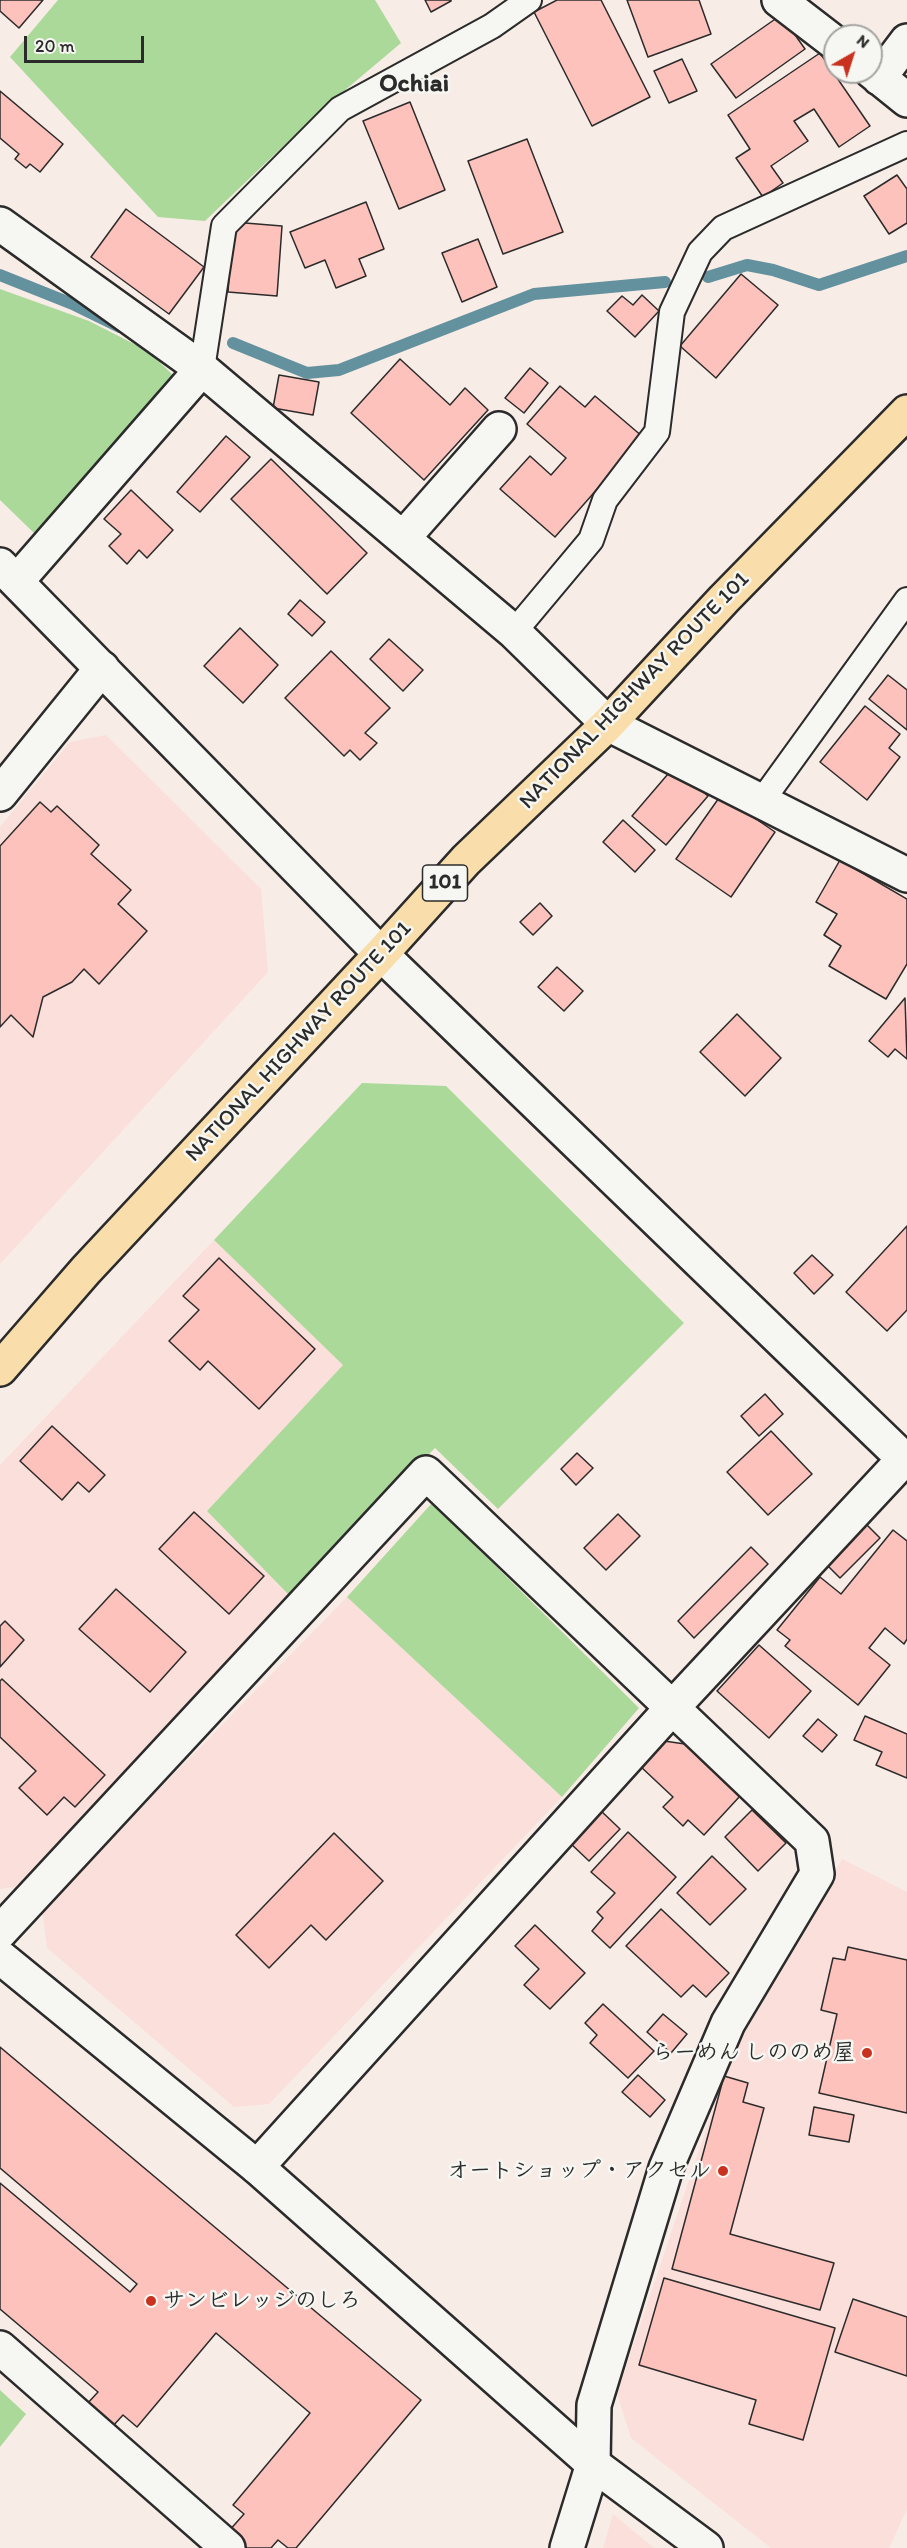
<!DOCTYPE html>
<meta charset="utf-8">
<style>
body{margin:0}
#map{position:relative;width:907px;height:2548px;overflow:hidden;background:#f8ece7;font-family:Itim,sans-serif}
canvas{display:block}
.north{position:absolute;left:823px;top:24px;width:60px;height:60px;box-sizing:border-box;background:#f6f6f2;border:2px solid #a5a5a2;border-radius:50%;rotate:39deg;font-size:16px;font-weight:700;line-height:24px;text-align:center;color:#2b2b2b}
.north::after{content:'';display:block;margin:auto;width:21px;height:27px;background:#c8321e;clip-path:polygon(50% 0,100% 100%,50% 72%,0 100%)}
.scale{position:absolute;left:24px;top:36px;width:120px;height:27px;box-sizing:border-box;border:3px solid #2b2b2b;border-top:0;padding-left:8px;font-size:18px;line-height:21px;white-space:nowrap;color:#2b2b2b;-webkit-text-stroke:4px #f6f6f2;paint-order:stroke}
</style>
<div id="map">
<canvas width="907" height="2548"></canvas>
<div class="north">N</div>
<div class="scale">20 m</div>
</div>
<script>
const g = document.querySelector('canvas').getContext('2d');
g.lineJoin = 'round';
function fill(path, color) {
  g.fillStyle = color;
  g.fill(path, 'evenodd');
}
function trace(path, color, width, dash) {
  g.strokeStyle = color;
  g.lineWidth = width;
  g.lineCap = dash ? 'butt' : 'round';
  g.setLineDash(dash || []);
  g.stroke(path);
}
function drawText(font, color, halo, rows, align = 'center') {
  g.font = font + ' Itim,"Klee One",sans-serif';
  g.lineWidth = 5;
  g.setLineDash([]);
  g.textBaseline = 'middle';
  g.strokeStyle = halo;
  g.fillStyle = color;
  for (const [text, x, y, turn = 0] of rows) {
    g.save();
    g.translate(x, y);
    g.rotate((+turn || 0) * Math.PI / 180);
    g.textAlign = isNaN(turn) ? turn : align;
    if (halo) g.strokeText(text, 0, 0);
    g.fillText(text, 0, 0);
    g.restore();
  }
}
fill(new Path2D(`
 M 106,735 L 261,889 L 268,972 L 0,1264 L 0,827 L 70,742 Z
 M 214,1240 L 343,1365 L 207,1511 L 289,1595 L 15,1887 L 0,1889 L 0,1465 Z
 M 347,1597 L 562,1797 L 269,2104 L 234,2107 L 47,1948 L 42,1909 Z
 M 842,1859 L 907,1892 L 907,2509 L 889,2548 L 771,2548 L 631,2438 L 617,2394 L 736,2040 Z
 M 613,2514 L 654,2548 L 603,2548 Z`), '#fadfda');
fill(new Path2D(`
 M 58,0 L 375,0 L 401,43 L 319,112 L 205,221 L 158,217 L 10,57 Z
 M 0,289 L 89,321 L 148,351 L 175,377 L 35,534 L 0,500 Z
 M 362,1083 L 446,1086 L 684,1323 L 498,1509 L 435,1448 L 289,1595 L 207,1511 L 343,1365 L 214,1240 Z
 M 432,1503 L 639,1708 L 562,1797 L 347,1597 Z
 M 0,2390 L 26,2414 L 0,2447 Z`), '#aad999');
trace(new Path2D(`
 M 0,275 L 75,305 L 120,327
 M 708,277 L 747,265 L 773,270 L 819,285 L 907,256
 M 233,343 L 307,373 L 339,370 L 534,294 L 665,282`), '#64919e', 12);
const building = new Path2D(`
 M 0,0 L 43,0 L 19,28 L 0,11 Z
 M 425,0 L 451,0 L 451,1 L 431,12 Z
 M 557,0 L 601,0 L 650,97 L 592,126 L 534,12 Z
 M 627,0 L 699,0 L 711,34 L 648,57 Z
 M 781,15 L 805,49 L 736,98 L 711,64 Z
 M 820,53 L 870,126 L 839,147 L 814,109 L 794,121 L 808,141 L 771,166 L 783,183 L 763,197 L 736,158 L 750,149 L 728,115 Z
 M 682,59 L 697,91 L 669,103 L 654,71 Z
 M 0,91 L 63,144 L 40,172 L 30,164 L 26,168 L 15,159 L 19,154 L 0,138 Z
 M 410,102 L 445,190 L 399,209 L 363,121 Z
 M 527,139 L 563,232 L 503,254 L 468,161 Z
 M 897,175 L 907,189 L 907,223 L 889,234 L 864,196 Z
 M 366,202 L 384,249 L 359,259 L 366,276 L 336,288 L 325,260 L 305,268 L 290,232 Z
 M 126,209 L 204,267 L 169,314 L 91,257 Z
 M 233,222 L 282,226 L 277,296 L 228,292 Z
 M 478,239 L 497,287 L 462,302 L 442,253 Z
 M 741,274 L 778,305 L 716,378 L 680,346 Z
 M 642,295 L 659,311 L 635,337 L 607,311 L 622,296 L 633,305 Z
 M 400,359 L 450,405 L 465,388 L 488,410 L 424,480 L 351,413 Z
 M 530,368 L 548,383 L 524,413 L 505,398 Z
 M 279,375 L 319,382 L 313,415 L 273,408 Z
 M 560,386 L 585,407 L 595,396 L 643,437 L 555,537 L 500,489 L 530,456 L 551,475 L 566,458 L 527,424 Z
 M 226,436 L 250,457 L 200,512 L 177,492 Z
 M 271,459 L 367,553 L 327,594 L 231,499 Z
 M 131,490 L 173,530 L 147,558 L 139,550 L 127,564 L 109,546 L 121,534 L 104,519 Z
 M 300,600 L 325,622 L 312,636 L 288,614 Z
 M 240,628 L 278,665 L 243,703 L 204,666 Z
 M 389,639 L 423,670 L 403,691 L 370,659 Z
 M 331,651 L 390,708 L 365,733 L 377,743 L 360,760 L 350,750 L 344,756 L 285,698 Z
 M 888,675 L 907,690 L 907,730 L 869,699 Z
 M 865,706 L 900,734 L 889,748 L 900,757 L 867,800 L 820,762 Z
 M 674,767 L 708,796 L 666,845 L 632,816 Z
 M 721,795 L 775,832 L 731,897 L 676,859 Z
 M 40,802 L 51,812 L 57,806 L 99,845 L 91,854 L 131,890 L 118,904 L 147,931 L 99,984 L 84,969 L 72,982 L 43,997 L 33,1037 L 11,1015 L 0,1027 L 0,846 Z
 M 623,820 L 655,850 L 635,872 L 603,842 Z
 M 840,860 L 907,899 L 907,964 L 886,999 L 829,966 L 841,946 L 824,935 L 837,914 L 816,902 Z
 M 540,903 L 552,916 L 533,935 L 520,922 Z
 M 557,967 L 583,991 L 564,1011 L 538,987 Z
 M 905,998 L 907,1059 L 895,1049 L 888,1057 L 869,1041 Z
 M 737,1014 L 781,1058 L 745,1096 L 700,1052 Z
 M 907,1226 L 907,1310 L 887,1331 L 846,1292 Z
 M 812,1255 L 833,1275 L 814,1294 L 794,1273 Z
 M 219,1258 L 315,1349 L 259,1409 L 208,1361 L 200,1370 L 169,1341 L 199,1310 L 183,1296 Z
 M 765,1394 L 783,1414 L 759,1436 L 741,1416 Z
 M 52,1426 L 105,1475 L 89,1492 L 78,1482 L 62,1500 L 20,1461 Z
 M 771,1431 L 812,1474 L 768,1515 L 727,1472 Z
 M 577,1453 L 593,1468 L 576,1485 L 561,1469 Z
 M 194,1512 L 264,1576 L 229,1614 L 159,1549 Z
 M 618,1514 L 640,1536 L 606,1570 L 584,1548 Z
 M 866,1524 L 880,1538 L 840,1578 L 825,1563 Z
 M 893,1530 L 907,1541 L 907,1639 L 904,1644 L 885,1628 L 869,1648 L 890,1665 L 858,1705 L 785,1646 L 790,1640 L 777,1630 L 820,1577 L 841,1594 Z
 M 751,1547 L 768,1564 L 694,1638 L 678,1621 Z
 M 116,1589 L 186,1652 L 150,1692 L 79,1629 Z
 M 5,1621 L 24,1640 L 0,1667 L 0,1626 Z
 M 759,1645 L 811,1691 L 769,1738 L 717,1691 Z
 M 2,1679 L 105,1775 L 75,1807 L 64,1797 L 47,1815 L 19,1788 L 36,1771 L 0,1737 L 0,1681 Z
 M 865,1716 L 907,1734 L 907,1778 L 876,1765 L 882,1752 L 854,1740 Z
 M 818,1719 L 837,1735 L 822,1752 L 803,1736 Z
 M 664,1741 L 685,1744 L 741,1795 L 704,1835 L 688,1820 L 683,1826 L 663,1807 L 673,1797 L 640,1766 Z
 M 600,1810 L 620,1829 L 589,1861 L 569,1842 Z
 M 752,1810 L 786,1843 L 758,1871 L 725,1837 Z
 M 628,1832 L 676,1877 L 610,1948 L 592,1931 L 603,1918 L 597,1912 L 615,1893 L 591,1872 Z
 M 334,1833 L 383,1881 L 326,1940 L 311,1925 L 269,1968 L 236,1935 Z
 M 712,1856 L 746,1889 L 710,1925 L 677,1893 Z
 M 661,1909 L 729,1973 L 706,1997 L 693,1985 L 681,1997 L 626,1946 Z
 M 535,1925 L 585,1973 L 550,2009 L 524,1985 L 539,1969 L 515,1946 Z
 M 848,1947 L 907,1960 L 907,2113 L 819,2093 L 837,2014 L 821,2010 L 833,1958 L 845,1960 Z
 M 603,2004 L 654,2051 L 628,2078 L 590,2043 L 597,2035 L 585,2023 Z
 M 663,2014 L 687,2034 L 671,2053 L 647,2032 Z
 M 0,2047 L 421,2400 L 296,2548 L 288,2548 L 278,2540 L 271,2548 L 247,2548 L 228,2532 L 244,2514 L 233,2505 L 310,2413 L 216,2333 L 137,2427 L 123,2415 L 112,2427 L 86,2405 L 98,2392 L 0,2309 L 0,2183 L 130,2292 L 137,2284 L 0,2168 Z
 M 638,2075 L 665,2100 L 650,2117 L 622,2092 Z
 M 724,2076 L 748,2083 L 743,2102 L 764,2108 L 730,2234 L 834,2263 L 820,2310 L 672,2269 Z
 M 814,2107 L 854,2115 L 849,2142 L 809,2135 Z
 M 664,2278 L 835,2328 L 803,2440 L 749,2424 L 756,2400 L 639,2365 Z
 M 853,2299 L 907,2317 L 907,2376 L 835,2352 Z`);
fill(building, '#fec2bc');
trace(building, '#2b2b2b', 1.5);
const lane = new Path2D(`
 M 202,369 L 224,226 L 340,109 L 492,26 L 529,0
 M 514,632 L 591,540 L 605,500 L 657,432 L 672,312 L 700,252 L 723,228 L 907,144
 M 761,802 L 907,600`);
const street = new Path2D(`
 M 779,0 L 835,43
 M 871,71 L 907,100
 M 879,78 L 907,41
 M 0,224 L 202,369 L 514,632 L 608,724 L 907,875
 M 403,538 L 499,429
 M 17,581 L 202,369
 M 0,794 L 102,668
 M 0,1932 L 426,1473 L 812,1841 L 817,1874 L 728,2023 L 666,2168 L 594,2405 L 593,2464 L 567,2548
 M 257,2167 L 672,1708 L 904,1459
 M 0,2348 L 228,2548`);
const secondary = new Path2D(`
 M 0,565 L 381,954 L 907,1462
 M 0,1957 L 257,2167 L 593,2464 L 706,2548`);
const highway = new Path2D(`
 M 0,1369 L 86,1270 L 381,954 L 466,860 L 608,724 L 724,599 L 907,412`);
trace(lane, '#2b2b2b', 28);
trace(street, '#2b2b2b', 38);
trace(secondary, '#2b2b2b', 38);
trace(highway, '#2b2b2b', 38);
trace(lane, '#f6f6f2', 24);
trace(street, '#f6f6f2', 33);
trace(secondary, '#f6f6f2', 33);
trace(highway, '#f9deab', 33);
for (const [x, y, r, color] of [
 [867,2053,6,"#c8321e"],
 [723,2171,6,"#c8321e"],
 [151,2301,6,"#c8321e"]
]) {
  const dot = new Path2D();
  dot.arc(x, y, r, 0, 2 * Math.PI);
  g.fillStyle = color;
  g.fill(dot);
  trace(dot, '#f6f6f2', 2);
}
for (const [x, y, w] of [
 [445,883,45]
]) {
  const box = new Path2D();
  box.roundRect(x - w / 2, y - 18, w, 36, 4.5);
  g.fillStyle = '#f6f6f2';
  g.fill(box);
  trace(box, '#2b2b2b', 1.5);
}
drawText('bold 21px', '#2b2b2b', null, [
 ["101",445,883]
]);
drawText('22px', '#2b2b2b', '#f6f6f2', [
 ["NATIONAL HIGHWAY ROUTE 101",635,691,-46],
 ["NATIONAL HIGHWAY ROUTE 101",299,1042,-47]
]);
drawText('bold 22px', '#2b2b2b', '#f6f6f2', [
 ["らーめん しののめ屋",855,2053],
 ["オートショップ・アクセル",711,2171],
 ["サンビレッジのしろ",163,2301,"left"]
], 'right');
drawText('bold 26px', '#2b2b2b', '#f6f6f2', [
 ["Ochiai",414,84]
]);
</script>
